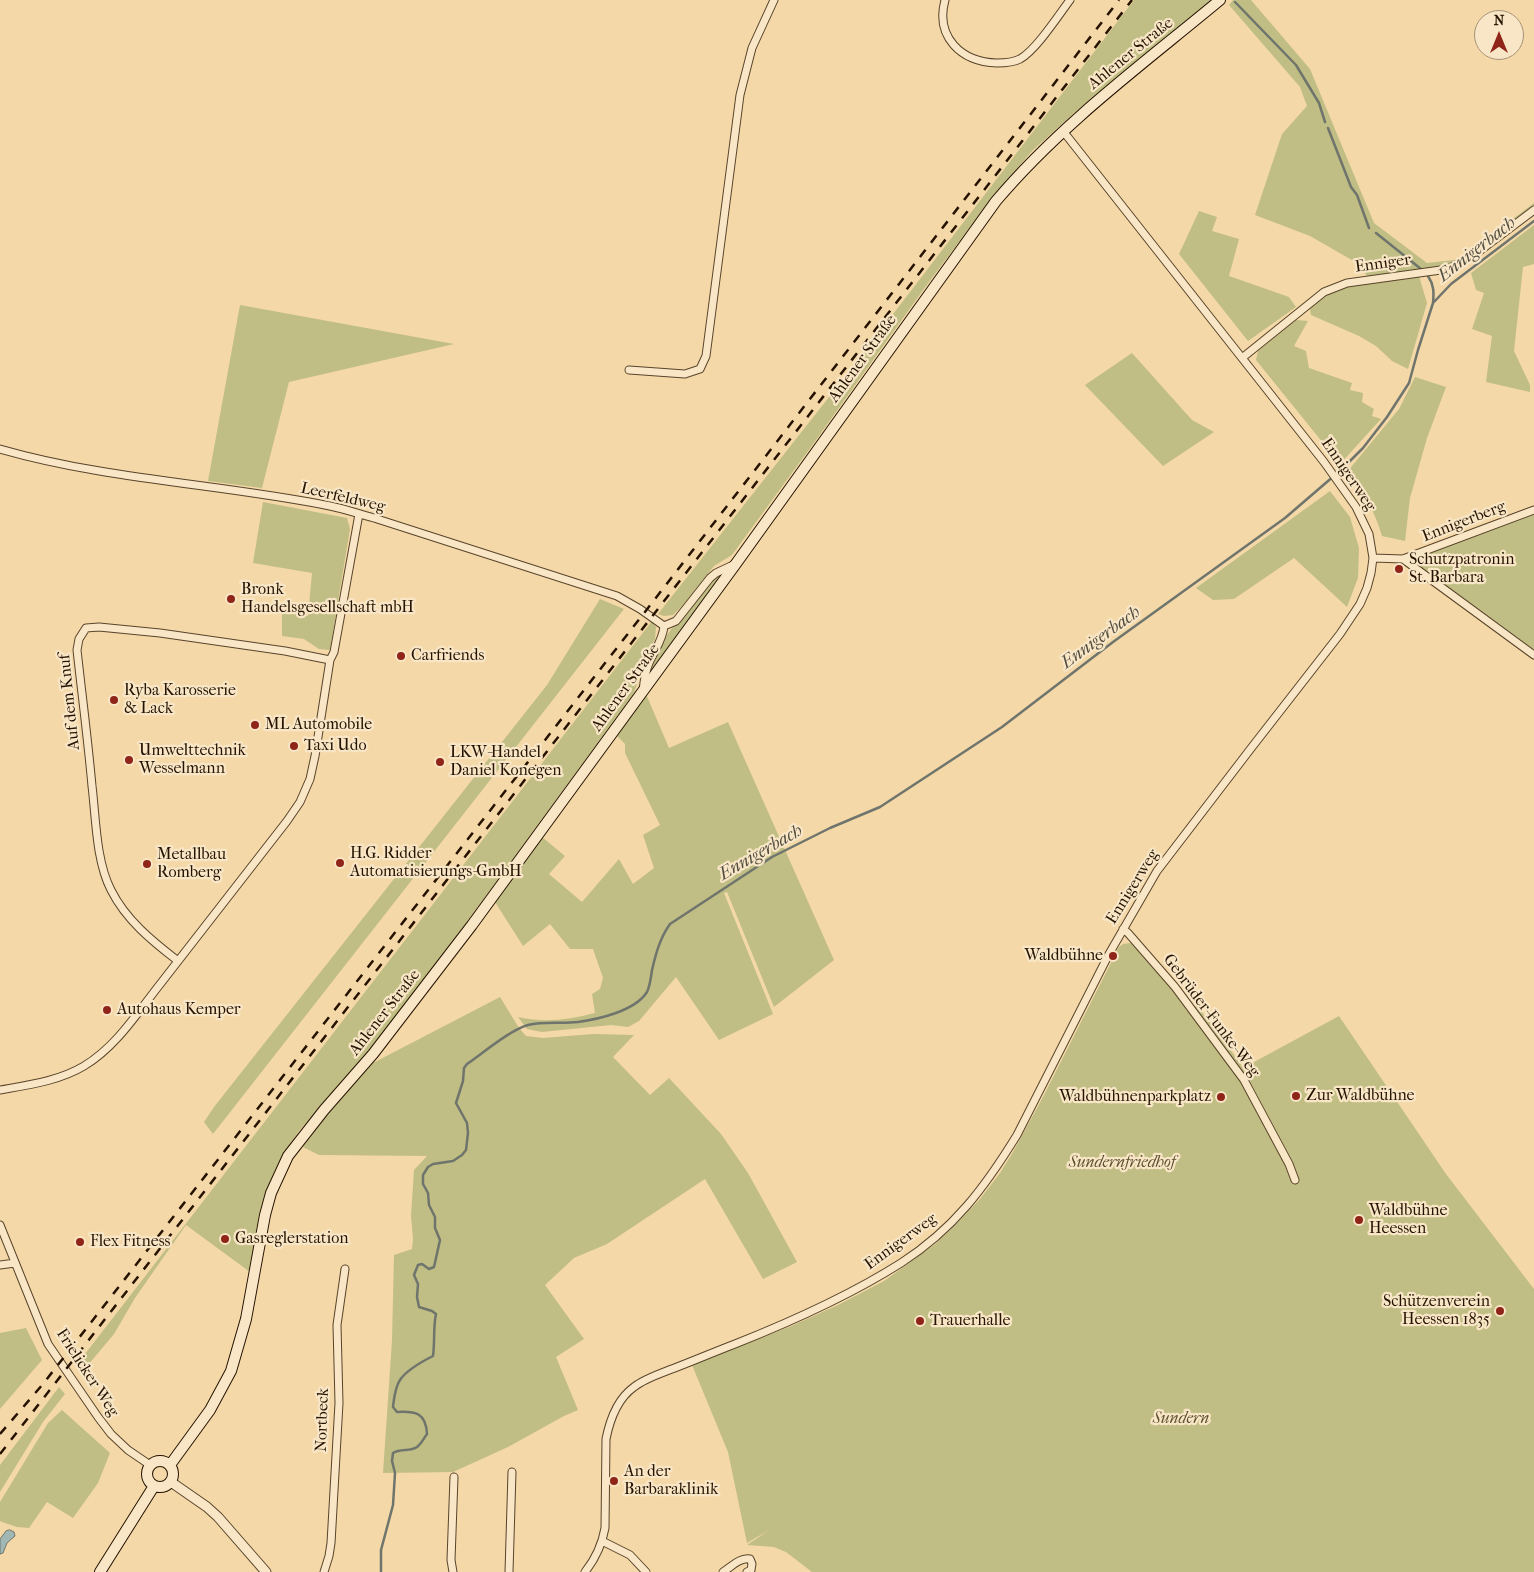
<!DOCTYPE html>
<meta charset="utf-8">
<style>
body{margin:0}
#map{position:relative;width:1534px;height:1572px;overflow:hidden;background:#f4d8a8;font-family:"IM FELL French Canon",serif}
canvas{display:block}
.north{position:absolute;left:1474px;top:10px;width:50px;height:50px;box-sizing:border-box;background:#f8e6c6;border:1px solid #a49177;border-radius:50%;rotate:0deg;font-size:14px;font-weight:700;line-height:20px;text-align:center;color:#251200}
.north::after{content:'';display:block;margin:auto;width:18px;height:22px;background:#8f2418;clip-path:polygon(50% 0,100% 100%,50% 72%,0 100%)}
</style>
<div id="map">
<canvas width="1534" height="1572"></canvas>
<div class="north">N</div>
</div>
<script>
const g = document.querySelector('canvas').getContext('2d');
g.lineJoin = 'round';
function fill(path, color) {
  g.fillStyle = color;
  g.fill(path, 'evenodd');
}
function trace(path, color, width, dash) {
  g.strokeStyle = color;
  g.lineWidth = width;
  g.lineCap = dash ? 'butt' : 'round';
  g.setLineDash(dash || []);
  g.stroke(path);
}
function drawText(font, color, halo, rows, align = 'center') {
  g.font = font + ' "IM FELL French Canon",serif';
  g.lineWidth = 4.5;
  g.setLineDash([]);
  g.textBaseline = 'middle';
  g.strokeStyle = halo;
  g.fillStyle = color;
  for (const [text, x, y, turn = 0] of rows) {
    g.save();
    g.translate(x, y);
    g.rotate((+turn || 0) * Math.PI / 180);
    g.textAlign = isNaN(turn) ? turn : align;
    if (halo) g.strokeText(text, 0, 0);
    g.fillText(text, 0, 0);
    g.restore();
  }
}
fill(new Path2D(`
 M 1134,0 L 1212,0 L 1074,113 L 1032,151 L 1015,171 L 991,199 L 926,286 L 811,447 L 732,555 L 714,566 L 682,606 L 673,615 L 664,616 L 658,614 L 844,378 Z
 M 1233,0 L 1251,0 L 1310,69 L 1374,223 L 1427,263 L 1454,260 L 1473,249 L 1534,203 L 1534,207 L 1475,252 L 1447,266 L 1368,277 L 1357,263 L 1310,236 L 1255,215 L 1282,134 L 1307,106 L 1300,87 L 1229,5 Z
 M 1199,211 L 1217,217 L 1212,231 L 1239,239 L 1229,276 L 1289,297 L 1296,307 L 1248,341 L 1179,254 Z
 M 1534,225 L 1534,264 L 1523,267 L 1514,351 L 1530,385 L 1530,392 L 1486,382 L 1492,336 L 1472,329 L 1484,293 L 1476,290 L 1471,273 Z
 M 1419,276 L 1427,303 L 1408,369 L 1392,361 L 1376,346 L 1359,336 L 1311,315 L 1310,309 C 1318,302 1325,294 1335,290 C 1355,281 1396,279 1419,276 Z
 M 240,305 L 454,344 L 289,382 L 262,488 L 208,481 Z
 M 1296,320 L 1308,321 L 1294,346 L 1306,351 L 1309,368 L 1352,383 L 1350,390 L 1363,393 L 1362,402 L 1374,409 L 1372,416 L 1381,419 L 1340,464 L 1256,360 L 1258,351 Z
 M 1132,353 L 1192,420 L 1214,432 L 1163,466 L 1085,385 Z
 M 1415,377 L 1446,387 L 1427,438 L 1410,498 L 1405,541 L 1382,536 C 1375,511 1363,492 1347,472 L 1399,409 Z
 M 1330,491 L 1350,517 L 1359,548 L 1358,578 L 1347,607 L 1294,558 L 1234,599 L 1213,600 L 1196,588 Z
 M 263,502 L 347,518 L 350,529 L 330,650 L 319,649 L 304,639 L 282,636 L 282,612 L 308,616 L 312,573 L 253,563 Z
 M 1534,513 L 1534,651 L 1416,565 L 1415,561 L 1417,557 Z
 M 723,574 L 652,671 L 650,669 C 658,638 692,605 712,579 L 718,575 Z
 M 600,599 L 624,609 L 213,1134 L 204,1122 L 214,1107 L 547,685 Z
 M 652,621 L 656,627 L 655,639 L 645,660 L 634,693 L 466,923 L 370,1050 L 299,1131 C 281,1156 266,1184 259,1215 C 255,1234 253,1253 250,1272 L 186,1225 L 135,1298 L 114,1334 L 83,1371 L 78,1363 Z
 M 646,694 L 669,748 L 728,722 L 834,960 L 774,1007 L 727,892 L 724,893 L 773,1014 L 719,1040 L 676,977 L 639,1021 L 628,1027 L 611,1025 L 542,1032 L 527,1029 L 518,1017 C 546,1023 567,1020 595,1013 L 592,994 L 600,989 L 603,978 L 593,949 L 570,949 L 550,924 L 523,946 L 495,902 L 542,837 L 565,856 L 549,874 L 582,902 L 619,859 L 633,884 L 654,868 L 643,835 L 660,825 L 625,753 L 625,744 L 617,736 Z
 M 1130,943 L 1135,945 L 1186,1006 L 1186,1011 L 1196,1005 L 1217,1030 L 1243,1068 L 1339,1016 L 1446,1174 L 1534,1289 L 1534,1572 L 812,1572 L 786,1552 L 774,1547 L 747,1545 L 769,1530 L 747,1543 L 728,1452 L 692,1365 L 789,1327 L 838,1305 L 884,1281 L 934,1245 L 959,1221 L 980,1199 L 1000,1173 L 1013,1152 L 1043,1097 L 1119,947 L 1123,944 Z
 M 500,997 L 519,1028 L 526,1036 L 543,1038 L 593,1034 L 634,1035 L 613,1057 L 650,1095 L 669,1078 L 721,1134 L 748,1173 L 797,1262 L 763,1279 L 705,1179 L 607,1244 L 574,1258 L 545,1285 L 584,1339 L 556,1357 L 578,1410 L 564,1416 L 508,1447 L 453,1472 L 383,1473 L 392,1340 L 394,1255 L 412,1249 L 413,1239 L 411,1216 L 414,1170 L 427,1156 L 319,1155 L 303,1147 L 327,1115 L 373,1063 Z
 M 26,1328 L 42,1360 L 0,1409 L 0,1333 Z
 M 59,1387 L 65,1394 L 43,1422 L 0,1492 L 0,1465 Z
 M 62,1410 L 110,1453 L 98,1483 L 73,1518 L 47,1502 L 29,1528 L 17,1527 L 2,1522 L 0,1521 L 0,1502 L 48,1423 Z`), '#c0be84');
const water = new Path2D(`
 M 10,1530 L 14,1532 L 15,1536 L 7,1543 L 3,1553 L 0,1554 L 0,1539 L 6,1531 Z`);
fill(water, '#a1b7b4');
trace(water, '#6f756c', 1);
trace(new Path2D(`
 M 1235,2 L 1296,65 L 1319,103 L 1325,122
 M 1328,128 L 1351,187 L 1357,195 L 1369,228
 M 1376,233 L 1421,269
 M 1428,276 C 1434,285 1434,292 1433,303
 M 381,1572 L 381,1550 L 393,1505 L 395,1473 L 392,1461 L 393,1453 C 401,1448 410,1452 417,1447 C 421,1444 424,1438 427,1434 C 426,1413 416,1411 397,1412 L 393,1407 C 394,1398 395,1387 400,1380 C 406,1371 423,1361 433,1356 C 435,1342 433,1328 436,1314 L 432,1311 L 419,1307 L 417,1297 L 418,1284 L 414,1275 L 418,1265 L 422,1264 L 429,1269 L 434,1267 L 440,1240 L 435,1228 L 435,1217 L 429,1205 L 428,1193 L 423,1184 L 423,1175 L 428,1167 L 433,1164 L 453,1161 L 462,1155 L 466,1150 L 468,1133 L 467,1123 L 456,1103 L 463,1081 L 464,1068 L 467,1064 C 483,1053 510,1030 528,1025 C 544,1021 562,1024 578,1022 C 599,1019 635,1011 647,992 C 650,986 651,977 652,970 C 656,953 660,938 670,924 L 772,857 L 830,828 L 880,807 L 1002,727 L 1113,642 L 1285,518 L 1342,469 L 1363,448 L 1387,417 L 1409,383 L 1418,350 L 1433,303 L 1451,284 L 1534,221`), '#6f756c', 2.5);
const minor = new Path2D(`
 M 945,0 C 935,37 961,62 997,63 C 1005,63 1014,62 1020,59 C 1036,50 1058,16 1070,0
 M 1242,358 L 1324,292 L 1347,283 L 1448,269 L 1473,256 L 1534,210
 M 629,370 L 685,374 L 700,369 L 706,356 L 740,95 L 752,48 L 774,0
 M 0,449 C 108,480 221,484 330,506 C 345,509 359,514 374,518 L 617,596 L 640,609 L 664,626
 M 1373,558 L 1403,559 L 1534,510
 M 1403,559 L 1534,655
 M 664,626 L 676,621 L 710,578 L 716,573 L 733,565
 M 643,691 C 644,681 645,672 649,663 C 654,651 663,640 664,626
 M 1123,929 L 1128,933 L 1175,987 L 1244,1080 L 1289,1164 L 1295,1180
 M 178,961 C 152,941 126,920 111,890 C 96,861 96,819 92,786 C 88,741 82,695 77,650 L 79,639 L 86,628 L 99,627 L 160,633 L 285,651 L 330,660
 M 0,1090 C 28,1085 59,1081 84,1066 C 116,1047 138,1012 161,983 C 203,929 245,875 287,821 L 300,802 L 310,779 L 315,756 L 330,660 L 334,652 L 359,514
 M 0,1225 L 48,1344 L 98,1417 L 111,1434 L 128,1450 L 150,1465
 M 0,1265 L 15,1263
 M 602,1541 L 630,1555 L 646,1572
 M 324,1572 L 329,1556 L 331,1543 L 339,1403 L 337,1325 L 345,1269
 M 453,1572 L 451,1560 L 454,1477
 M 509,1572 L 512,1472
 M 585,1572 C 596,1558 602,1545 605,1528 L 606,1439 C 610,1419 617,1399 634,1387 C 644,1379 659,1374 672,1369 C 693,1361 714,1352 735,1344 C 793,1321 849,1296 901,1263 C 954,1229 985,1187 1017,1135 L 1109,954 L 1157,871 L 1252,747 L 1340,634 L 1360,604 L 1367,588 L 1371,573 L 1373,558 L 1369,534 L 1356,507 L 1324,462 L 1063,131
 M 723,1572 C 731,1567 740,1557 750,1559 L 752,1564 L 751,1570 L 747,1572`);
const tertiary = new Path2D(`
 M 171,1482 L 207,1507 L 218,1517 L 266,1572`);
const secondary = new Path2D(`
 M147 1474a13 13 0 1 1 26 0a13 13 0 1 1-26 0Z
 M 170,1465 L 210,1410 L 231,1371 L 246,1319 L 265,1215 L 271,1193 L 288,1156 L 324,1110 L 373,1054 L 472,925 L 735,565 L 996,201 C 1061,124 1143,64 1220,0
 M 100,1572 L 154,1486`);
trace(minor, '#59442a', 9);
trace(tertiary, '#59442a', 11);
trace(secondary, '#251200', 12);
trace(minor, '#f8e6c6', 7);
trace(tertiary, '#f8e6c6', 9);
trace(secondary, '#f8e6c6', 10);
trace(new Path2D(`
 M 0,1434 L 43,1384 L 655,599 L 1119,0
 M 0,1454 L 1132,0`), '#251200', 2.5, [9, 9]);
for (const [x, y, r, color] of [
 [1399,569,5,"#8f2418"],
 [231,599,5,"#8f2418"],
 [401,656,5,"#8f2418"],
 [114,700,5,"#8f2418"],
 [255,725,5,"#8f2418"],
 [294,746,5,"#8f2418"],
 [129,760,5,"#8f2418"],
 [440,762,5,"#8f2418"],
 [340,863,5,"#8f2418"],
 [147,864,5,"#8f2418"],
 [1113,956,5,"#8f2418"],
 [107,1010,5,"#8f2418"],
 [1296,1096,5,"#8f2418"],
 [1221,1097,5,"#8f2418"],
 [1359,1220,5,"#8f2418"],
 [225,1239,5,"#8f2418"],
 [80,1242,5,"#8f2418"],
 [1500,1311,5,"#8f2418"],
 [920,1321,5,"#8f2418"],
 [614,1481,5,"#8f2418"]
]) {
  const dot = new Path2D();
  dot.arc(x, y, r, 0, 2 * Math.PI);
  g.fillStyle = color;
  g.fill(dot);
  trace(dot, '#f8e6c6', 2);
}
drawText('16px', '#251200', '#f8e6c6', [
 ["Ahlener Straße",1131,54,-39],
 ["Enniger",1383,264,-8],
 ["Ahlener Straße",863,359,-54],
 ["Ennigerweg",1348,475,56],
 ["Leerfeldweg",343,498,13],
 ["Ennigerberg",1464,522,-21],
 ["Ahlener Straße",626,688,-54],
 ["Auf dem Knuf",70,702,-96],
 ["Ennigerweg",1133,887,-58],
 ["Ahlener Straße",385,1013,-52],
 ["Gebrüder-Funke-Weg",1211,1016,53],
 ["Ennigerweg",901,1242,-36],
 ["Frielicker Weg",87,1373,57],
 ["Nortbeck",323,1420,-88]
]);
drawText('16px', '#251200', '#f8e6c6', [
 ["Schutzpatronin",1409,560],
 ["St. Barbara",1409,578],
 ["Bronk",241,590],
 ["Handelsgesellschaft mbH",241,608],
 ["Carfriends",411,656],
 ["Ryba Karosserie",124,691],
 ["& Lack",124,709],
 ["ML Automobile",265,725],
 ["Taxi Udo",304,746],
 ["Umwelttechnik",139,751],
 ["Wesselmann",139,769],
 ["LKW-Handel",450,753],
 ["Daniel Konegen",450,771],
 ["H.G. Ridder",350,854],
 ["Automatisierungs-GmbH",350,872],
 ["Metallbau",157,855],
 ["Romberg",157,873],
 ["Waldbühne",1103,956,"right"],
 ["Autohaus Kemper",117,1010],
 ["Zur Waldbühne",1306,1096],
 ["Waldbühnenparkplatz",1211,1097,"right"],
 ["Waldbühne",1369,1211],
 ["Heessen",1369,1229],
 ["Gasreglerstation",235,1239],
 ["Flex Fitness",90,1242],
 ["Schützenverein",1490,1302,"right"],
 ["Heessen 1835",1490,1320,"right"],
 ["Trauerhalle",930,1321],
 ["An der",624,1472],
 ["Barbaraklinik",624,1490]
], 'left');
drawText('italic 16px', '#5b4e2e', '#f8e6c6', [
 ["Sundernfriedhof",1122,1163],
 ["Sundern",1181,1419]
]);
drawText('italic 18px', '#504c3f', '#f8e6c6', [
 ["Ennigerbach",1477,250,-38],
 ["Ennigerbach",1101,638,-36],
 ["Ennigerbach",761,853,-30]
]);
</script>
